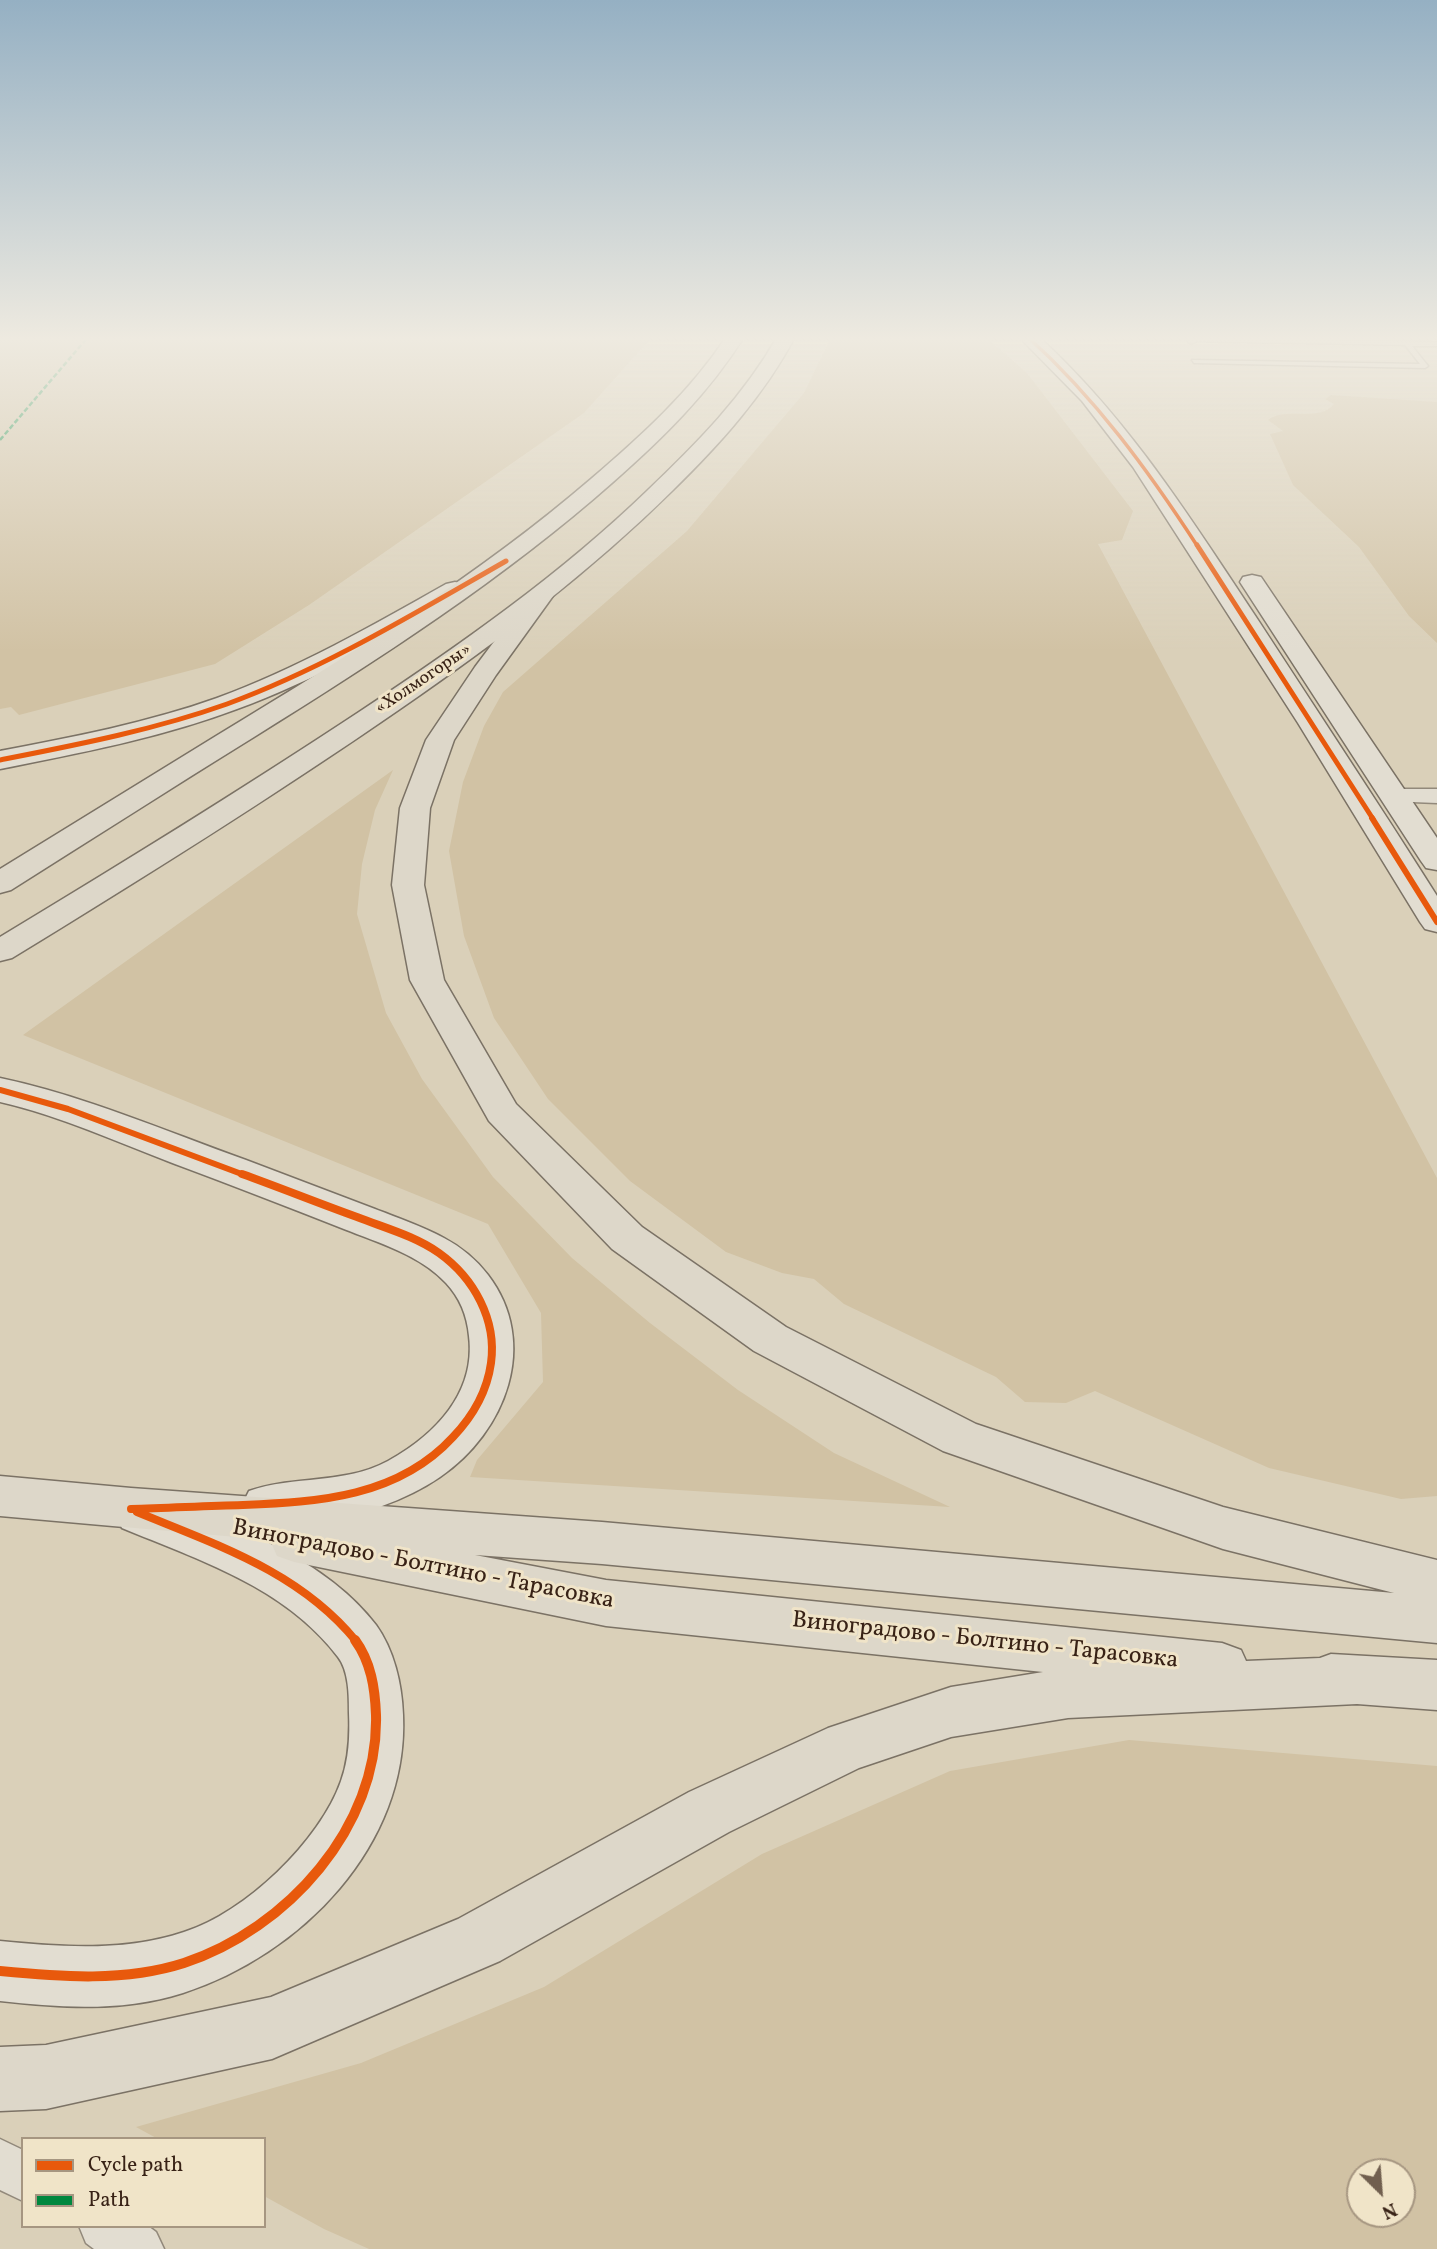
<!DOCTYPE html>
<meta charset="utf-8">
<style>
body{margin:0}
#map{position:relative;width:1437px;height:2249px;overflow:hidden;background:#dad0b9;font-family:Vollkorn,serif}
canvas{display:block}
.legend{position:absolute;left:21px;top:2137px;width:245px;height:91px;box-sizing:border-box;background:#f0e4c8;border:2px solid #a69681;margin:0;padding:9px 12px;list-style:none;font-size:21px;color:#382216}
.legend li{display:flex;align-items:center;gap:14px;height:35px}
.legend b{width:35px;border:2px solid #a69681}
.north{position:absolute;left:1346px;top:2158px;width:70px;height:70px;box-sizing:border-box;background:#f0e4c8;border:2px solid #a69681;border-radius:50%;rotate:155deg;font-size:19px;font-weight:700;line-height:28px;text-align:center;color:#382216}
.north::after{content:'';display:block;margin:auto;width:24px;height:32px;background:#715f4f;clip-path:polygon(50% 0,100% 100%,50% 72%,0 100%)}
</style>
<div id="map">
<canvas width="1437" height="2249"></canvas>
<ul class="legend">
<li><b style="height:9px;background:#e8590c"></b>Cycle path</li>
<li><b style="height:9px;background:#00873e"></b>Path</li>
</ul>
<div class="north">N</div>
</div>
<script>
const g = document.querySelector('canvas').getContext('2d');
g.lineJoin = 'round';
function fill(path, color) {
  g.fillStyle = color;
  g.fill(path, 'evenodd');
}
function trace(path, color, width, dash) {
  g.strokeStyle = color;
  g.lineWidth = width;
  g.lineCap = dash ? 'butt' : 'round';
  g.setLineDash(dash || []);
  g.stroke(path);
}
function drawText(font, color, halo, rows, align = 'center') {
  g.font = font + ' Vollkorn,serif';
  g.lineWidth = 6;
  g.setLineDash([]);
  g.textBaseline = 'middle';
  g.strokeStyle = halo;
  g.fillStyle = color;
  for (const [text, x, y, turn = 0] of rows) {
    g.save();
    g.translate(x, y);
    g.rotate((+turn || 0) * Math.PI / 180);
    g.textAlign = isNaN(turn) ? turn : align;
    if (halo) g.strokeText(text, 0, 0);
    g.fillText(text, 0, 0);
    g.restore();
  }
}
fill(new Path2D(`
 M 0,337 L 652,337 L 584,413 L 309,605 L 215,664 L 19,715 L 11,707 L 0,709 Z
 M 831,337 L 986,337 L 1027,373 L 1133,511 L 1122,540 L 1098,544 L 1437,1178 L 1437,1496 L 1401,1499 L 1269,1468 L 1095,1391 L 1066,1403 L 1025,1402 L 996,1377 L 844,1304 L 814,1279 L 782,1273 L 726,1252 L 630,1181 L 548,1099 L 494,1018 L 464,936 L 449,851 L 463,782 L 484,726 L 503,692 L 687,531 L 804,393 Z
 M 1331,395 L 1437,402 L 1437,643 L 1409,616 L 1359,547 L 1293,485 L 1270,434 L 1283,431 L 1268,420 C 1286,406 1319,423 1334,404 L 1325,399 Z
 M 393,770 L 375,810 L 362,864 L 357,914 L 386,1013 L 422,1079 L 493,1177 L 572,1258 L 650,1323 L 738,1390 L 834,1453 L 950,1507 L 470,1477 L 477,1460 L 543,1382 L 541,1313 L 488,1224 L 23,1035 Z
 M 1129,1740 L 1437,1766 L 1437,2249 L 369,2249 L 324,2229 L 264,2196 L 264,2139 L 158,2139 L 136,2127 L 361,2063 L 544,1987 L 762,1854 L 950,1771 ZM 1360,2172 L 1402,2172 L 1402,2214 L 1360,2214 Z`), '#d1c2a4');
const lane = new Path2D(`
 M 1191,338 L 1437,342 L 1437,346 L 1412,346 L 1428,366 L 1425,368 L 1194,363 L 1192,360 L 1420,364 L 1405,345 L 1189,341 Z`);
const street = new Path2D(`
 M 1182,337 L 1196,337 L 1198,340 L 1191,344 Z
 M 1395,789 L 1437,789 L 1437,803 L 1387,801 L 1384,796 L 1387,791 Z
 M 0,2139 L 23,2150 L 23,2201 L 0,2190 Z
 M 79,2226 L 148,2226 L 156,2232 L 164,2249 L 94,2249 L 86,2243 Z`);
const secondary = new Path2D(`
 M 1019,337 L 1039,337 C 1129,419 1193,522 1260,623 C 1319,714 1379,804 1437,896 L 1437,932 L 1425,929 L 1420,922 L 1298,723 L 1133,467 L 1082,401 Z
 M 1252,575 L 1261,577 L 1437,838 L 1437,870 L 1426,868 L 1421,861 L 1240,582 L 1243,577 Z
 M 455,582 L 464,584 L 467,589 L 464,594 C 390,637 317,680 237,709 C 160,738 80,753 0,769 L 0,751 C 73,737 147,723 217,698 C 298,668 372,626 446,584 Z
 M 0,1078 C 85,1096 165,1131 246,1160 C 289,1176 332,1193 375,1209 C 398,1218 422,1226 444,1238 C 461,1247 476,1259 488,1275 C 540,1343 506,1432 440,1477 C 405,1501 360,1516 317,1521 C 293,1524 272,1527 249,1519 L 242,1505 L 249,1491 C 294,1475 344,1485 388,1461 C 435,1435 476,1393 469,1336 C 467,1315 460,1298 446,1283 C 420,1255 379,1243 344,1229 C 288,1207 232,1185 175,1164 C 117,1142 61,1116 0,1102 Z
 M 139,1492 C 221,1521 321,1553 376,1625 C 394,1650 402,1684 403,1715 C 409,1845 301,1955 183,1993 C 124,2012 61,2008 0,2001 L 0,1941 C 61,1947 125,1952 184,1932 C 245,1913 320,1841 341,1781 C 349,1759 350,1736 349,1713 C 349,1696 349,1671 338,1657 C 285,1587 199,1560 122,1528 L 115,1513 L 122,1498 Z`);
const primary = new Path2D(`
 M 541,589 L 550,591 L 553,596 L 496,675 L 454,740 L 430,808 L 424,885 L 444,980 L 516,1104 L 642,1227 L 786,1327 L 976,1424 L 1223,1507 L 1437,1560 L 1437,1643 L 602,1564 L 475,1555 L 606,1580 L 1222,1643 L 1241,1650 L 1246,1661 L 1320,1658 L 1331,1654 L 1437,1660 L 1437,1710 L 1357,1704 L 1068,1718 L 951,1737 L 859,1768 L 729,1832 L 500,1961 L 272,2059 L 46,2109 L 0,2111 L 0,2047 L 46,2045 L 271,1997 L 458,1919 L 689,1792 L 828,1728 L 951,1687 L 1043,1672 L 606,1626 L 294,1562 L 277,1556 L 270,1540 L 0,1516 L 0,1476 L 131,1488 L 602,1522 L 1394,1593 L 1223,1549 L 943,1451 L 754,1351 L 612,1249 L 489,1121 L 410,980 L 392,885 L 400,808 L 426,740 L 475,667 L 532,591 Z`);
const highway = new Path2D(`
 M 726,337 L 744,337 C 708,394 662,439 613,482 C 502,580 379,659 254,737 C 173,787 92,839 11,890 L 0,893 L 0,869 C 72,825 144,780 216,736 C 346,657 476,578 591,479 C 641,436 690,392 726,337 Z
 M 777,337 L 795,337 C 764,395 720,444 673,490 C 589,573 497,642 400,709 C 274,796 143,878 12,958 L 0,961 L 0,937 C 121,864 241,790 359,712 C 460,645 560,575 648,490 C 696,444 744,396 777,337 Z`);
trace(lane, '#92897b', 3);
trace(street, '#92897b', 3);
trace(secondary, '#7b7265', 3);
trace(primary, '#7b7265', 3);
trace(highway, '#7b7265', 3);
fill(lane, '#e2ddd1');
fill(street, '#e2ddd1');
fill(secondary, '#e2ddd1');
fill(primary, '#ddd7c9');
fill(highway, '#ddd7c9');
trace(new Path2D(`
 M 0,440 L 88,337`), '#00873e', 2.5, [5, 2.5]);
trace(new Path2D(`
 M 1028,337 C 1096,399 1148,470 1198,547`), '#e8590c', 3.5);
trace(new Path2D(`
 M 1197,545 L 1373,819
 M 0,760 C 76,745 154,730 227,704 C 325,668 415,613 506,561`), '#e8590c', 5);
trace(new Path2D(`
 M 1372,818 L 1437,922
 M 0,1090 L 68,1109 L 247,1176`), '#e8590c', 6);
trace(new Path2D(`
 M 131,1509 C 168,1508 205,1506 243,1505 C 319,1502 398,1497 453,1437 C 473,1416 487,1392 491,1363 C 497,1320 474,1278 439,1253 C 415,1236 385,1228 357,1217 C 318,1203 281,1188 242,1174
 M 137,1512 C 217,1545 300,1572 356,1641`), '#e8590c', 8);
trace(new Path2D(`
 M 0,1971 C 61,1977 125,1982 184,1963 C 287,1929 379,1827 376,1715 C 375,1688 371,1662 355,1640`), '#e8590c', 10);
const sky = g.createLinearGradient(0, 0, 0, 652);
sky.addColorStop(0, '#95b0c3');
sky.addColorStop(0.52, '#eeeae0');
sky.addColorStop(1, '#eeeae000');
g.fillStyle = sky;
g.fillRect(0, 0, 1437, 652);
drawText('18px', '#382216', '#f0e4c8', [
 ["«Холмогоры»",424,680,-34]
]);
drawText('24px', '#382216', '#f0e4c8', [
 ["Виноградово - Болтино - Тарасовка",423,1566,11],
 ["Виноградово - Болтино - Тарасовка",985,1642,6]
]);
</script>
